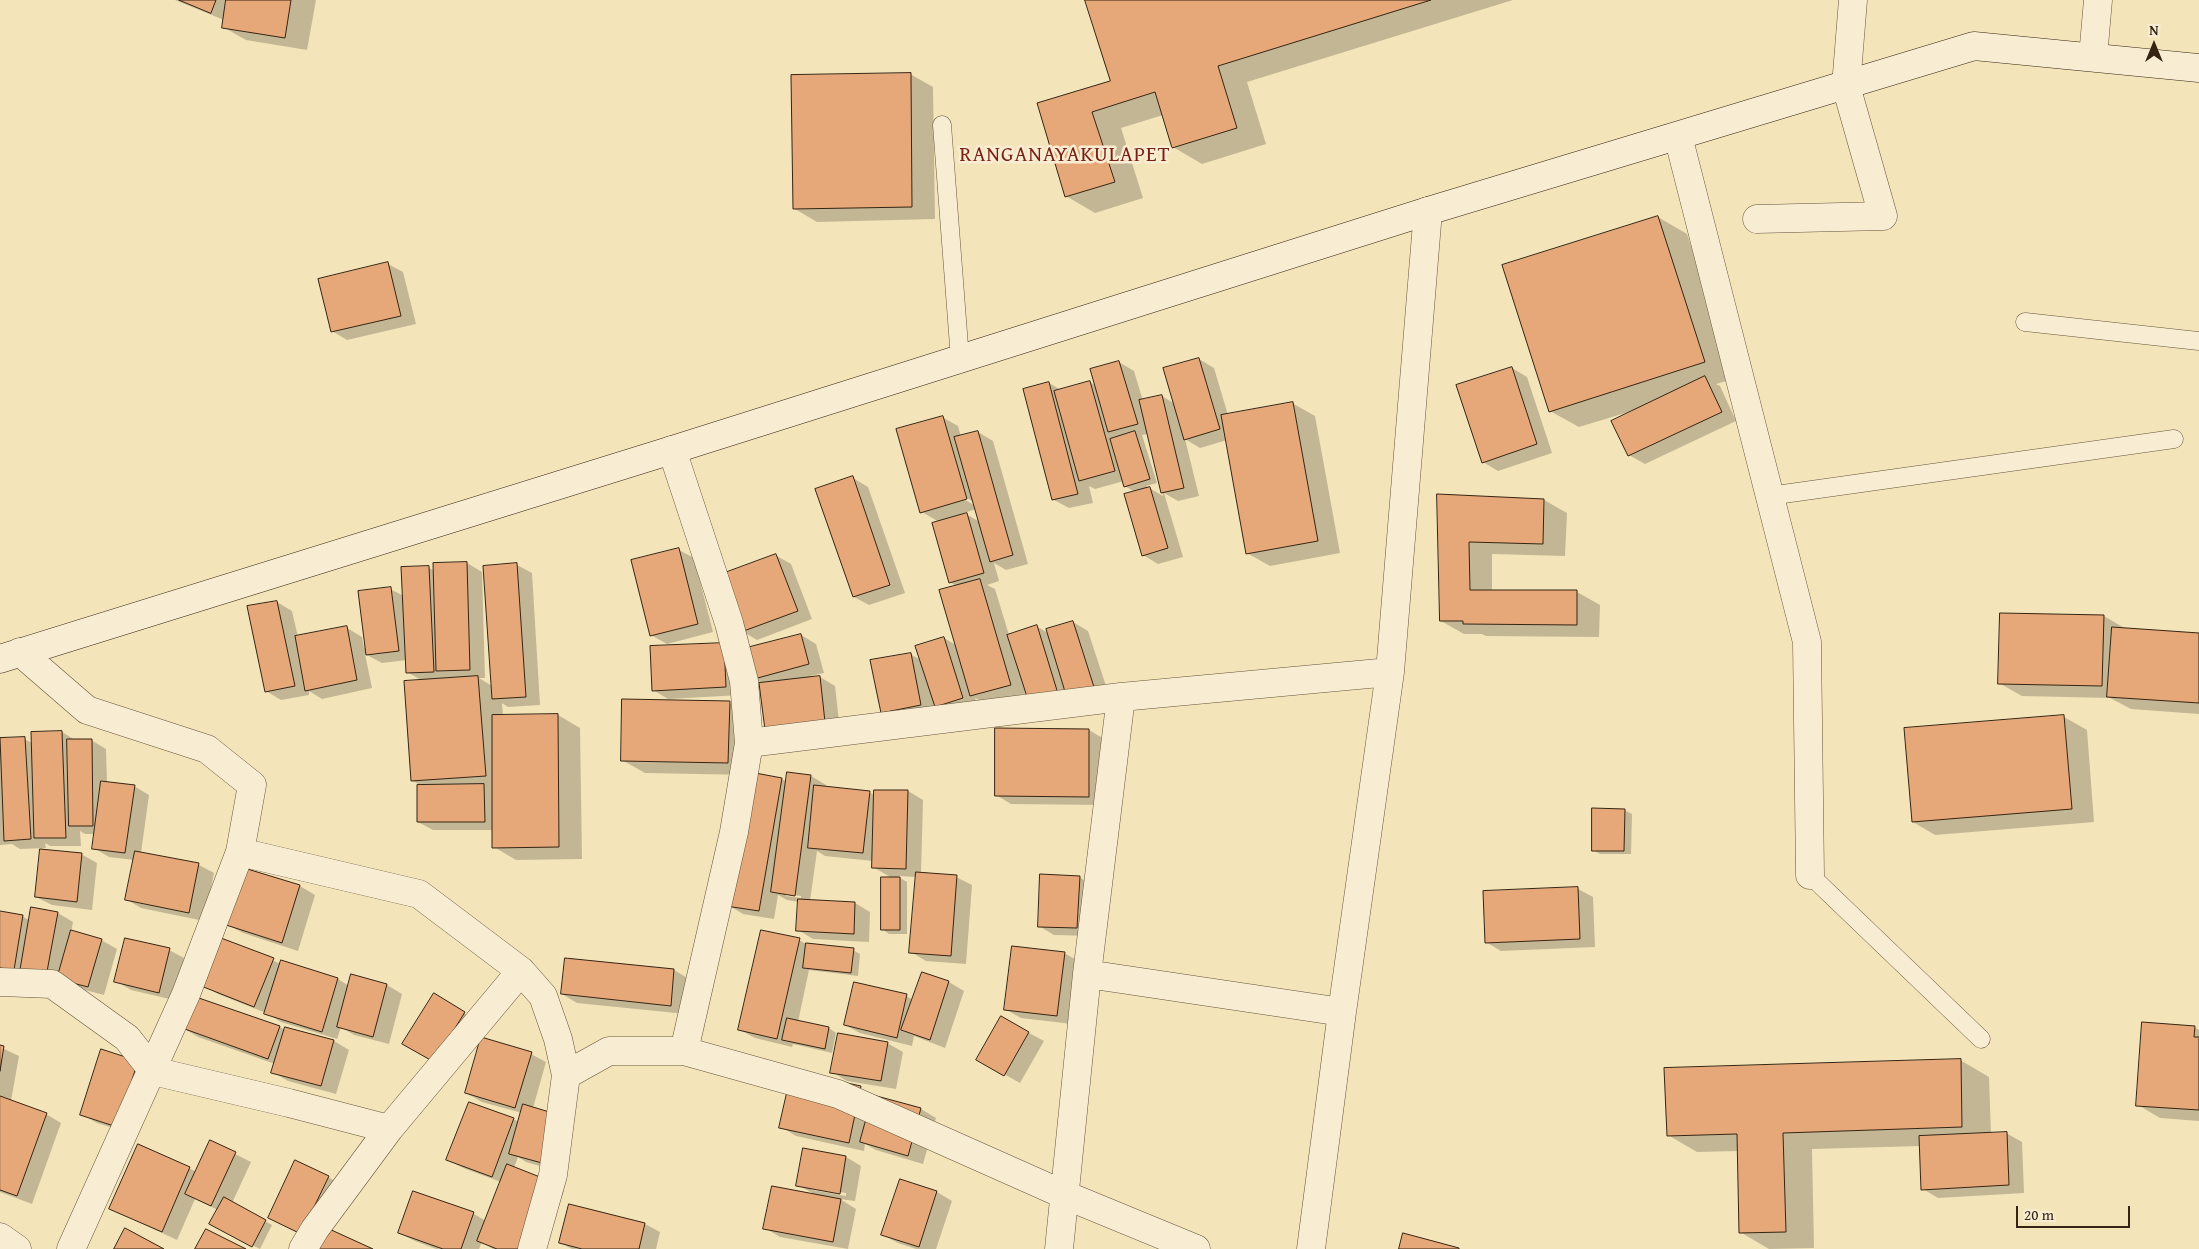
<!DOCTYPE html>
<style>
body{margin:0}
#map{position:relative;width:2199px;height:1249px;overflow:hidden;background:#f4e4b9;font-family:"Gentium Book Plus",serif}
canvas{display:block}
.north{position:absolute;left:2129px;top:20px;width:50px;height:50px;-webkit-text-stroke:4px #f8edd2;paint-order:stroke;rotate:0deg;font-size:14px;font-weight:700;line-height:20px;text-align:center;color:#352413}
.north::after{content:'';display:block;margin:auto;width:18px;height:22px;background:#352413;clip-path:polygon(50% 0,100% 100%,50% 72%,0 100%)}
.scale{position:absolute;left:2016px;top:1206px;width:114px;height:22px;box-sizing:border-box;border:2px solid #352413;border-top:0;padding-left:6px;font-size:15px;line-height:18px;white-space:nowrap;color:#352413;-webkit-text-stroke:4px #f8edd2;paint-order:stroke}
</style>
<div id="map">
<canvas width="2199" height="1249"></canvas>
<div class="north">N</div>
<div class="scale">20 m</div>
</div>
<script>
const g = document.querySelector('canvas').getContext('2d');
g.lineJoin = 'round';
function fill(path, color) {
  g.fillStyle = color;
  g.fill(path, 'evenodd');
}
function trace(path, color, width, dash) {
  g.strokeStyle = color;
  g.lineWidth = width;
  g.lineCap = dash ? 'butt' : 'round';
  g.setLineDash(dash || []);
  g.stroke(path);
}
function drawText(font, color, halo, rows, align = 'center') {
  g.font = font + ' "Gentium Book Plus",serif';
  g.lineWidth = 5;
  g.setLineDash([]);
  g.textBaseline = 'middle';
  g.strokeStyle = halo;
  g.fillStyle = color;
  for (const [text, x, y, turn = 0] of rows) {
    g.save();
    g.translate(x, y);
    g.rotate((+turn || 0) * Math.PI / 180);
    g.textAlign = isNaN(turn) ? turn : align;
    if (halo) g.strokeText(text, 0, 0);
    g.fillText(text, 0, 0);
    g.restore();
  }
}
fill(new Path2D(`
 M 175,0 L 316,0 L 307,50 L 246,40 L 223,27 L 224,20 Z
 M 1087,0 L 1513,0 L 1247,82 L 1266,144 L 1202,164 L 1173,147 L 1163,115 L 1121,128 L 1143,198 L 1095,213 L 1066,196 L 1038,104 L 1112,82 Z
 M 910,74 L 933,87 L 935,219 L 817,222 L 795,209 Z
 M 1658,217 L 1687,234 L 1734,379 L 1716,384 L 1720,386 L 1736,421 L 1645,464 L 1629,455 L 1613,422 L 1632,412 L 1632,411 L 1579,427 L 1550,411 Z
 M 388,264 L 403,272 L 416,324 L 347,340 L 332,331 Z
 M 1199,359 L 1214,368 L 1228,415 L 1292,403 L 1315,416 L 1340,553 L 1270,566 L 1247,553 L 1227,440 L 1200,448 L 1185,439 L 1199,496 L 1178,501 L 1164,493 L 1183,557 L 1158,564 L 1143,555 L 1135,492 L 1125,486 L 1124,481 L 1095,489 L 1089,486 L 1093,503 L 1069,508 L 1054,500 L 1049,383 L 1061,390 L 1090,382 L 1096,386 L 1119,362 L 1134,371 L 1143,401 L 1162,396 L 1175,404 ZM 1148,434 L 1163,496 L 1146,486 L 1157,483 L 1142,435 Z
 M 1512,368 L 1527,377 L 1552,453 L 1498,471 L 1483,462 Z
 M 942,417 L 958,426 L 961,437 L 978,432 L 993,441 L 1028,564 L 1006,570 L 994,563 L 999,581 L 987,585 L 995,589 L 1009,635 L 1036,626 L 1048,633 L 1073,622 L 1088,631 L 1109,695 L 1027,693 L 986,704 L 975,698 L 978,707 L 951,715 L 934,705 L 936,714 L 882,713 L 910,654 L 921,660 L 944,638 L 956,645 L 958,587 L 950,582 L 939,522 L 922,512 ZM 962,495 L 974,502 L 974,505 L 960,497 ZM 976,509 L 980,522 L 964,513 Z
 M 853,478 L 868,487 L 905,593 L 869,605 L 854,597 Z
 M 1438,495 L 1544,500 L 1567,513 L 1565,556 L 1492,554 L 1492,591 L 1577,592 L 1600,605 L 1599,637 L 1486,636 L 1482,634 L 1464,634 L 1441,621 Z
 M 679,550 L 694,558 L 713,632 L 667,644 L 651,635 Z
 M 775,555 L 791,564 L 812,619 L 757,640 L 742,631 Z
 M 467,563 L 482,572 L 485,678 L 479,678 L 492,686 L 517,565 L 532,573 L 540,705 L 508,707 L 502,703 L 503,716 L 558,715 L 580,728 L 582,859 L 516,860 L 494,847 L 494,830 L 433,830 L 418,822 L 422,786 L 413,781 L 423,681 L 407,672 L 407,660 L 382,663 L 365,654 L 372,688 L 322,699 L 309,691 L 309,695 L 281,700 L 266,691 L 277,602 L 292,611 L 298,637 L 347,628 L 362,637 L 364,648 L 366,648 L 390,589 L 404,596 L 428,567 L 434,571 Z
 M 2001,614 L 2104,616 L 2126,629 L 2199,634 L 2199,714 L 2131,709 L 2110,698 L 2022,696 L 1999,683 Z
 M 801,635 L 816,644 L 824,673 L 810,676 L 811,678 L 820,677 L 835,686 L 840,730 L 755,679 Z
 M 724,644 L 741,695 L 668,699 L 653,690 Z
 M 729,703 L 752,716 L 751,773 L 782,779 L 787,782 L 811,776 L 826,785 L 826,788 L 869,792 L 875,796 L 908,791 L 923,800 L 921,874 L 956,877 L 972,885 L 966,964 L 926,961 L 911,952 L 917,877 L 897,876 L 907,882 L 907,934 L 889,934 L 882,929 L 892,878 L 873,867 L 873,861 L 825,856 L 817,851 L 810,901 L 855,903 L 870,912 L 869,942 L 813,939 L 798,930 L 799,902 L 787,900 L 778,895 L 774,919 L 743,914 L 728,905 L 751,775 L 645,773 L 622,760 ZM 786,894 L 801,896 L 801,898 L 786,896 Z
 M 2064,717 L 2087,730 L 2094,822 L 1935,835 L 1913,822 Z
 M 1089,730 L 1104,739 L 1104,805 L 1011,804 L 996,795 Z
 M 62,732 L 75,740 L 91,740 L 106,749 L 107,783 L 134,786 L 149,795 L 141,853 L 199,865 L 214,873 L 204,921 L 141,908 L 126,899 L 134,860 L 109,857 L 94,848 L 95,834 L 85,834 L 80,831 L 81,846 L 50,846 L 45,843 L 46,848 L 20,849 L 12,844 L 0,845 L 0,740 L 24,739 L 32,743 Z
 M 1624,810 L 1632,814 L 1631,854 L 1600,854 L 1593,850 Z
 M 81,854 L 97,863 L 92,910 L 52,905 L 36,897 Z
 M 245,869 L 300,886 L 315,895 L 298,951 L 243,933 L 228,925 Z
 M 1079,877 L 1094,886 L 1092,936 L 1054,935 L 1039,926 Z
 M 1578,889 L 1593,897 L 1595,947 L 1501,951 L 1486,942 Z
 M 32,908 L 58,913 L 73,922 L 71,932 L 101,940 L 117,949 L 104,995 L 74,987 L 0,973 L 0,913 L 22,916 L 30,921 Z
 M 222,939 L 281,964 L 281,962 L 338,979 L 349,986 L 352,976 L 387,985 L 402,994 L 389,1044 L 354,1035 L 341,1027 L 337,1039 L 281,1022 L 266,1013 L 218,994 L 203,985 Z
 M 799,940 L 808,945 L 853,950 L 860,954 L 858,976 L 809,970 L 798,1022 L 829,1028 L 836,1033 L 832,1053 L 793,1044 L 792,1047 L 755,1038 L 740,1030 Z
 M 169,950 L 184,958 L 174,1000 L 131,990 L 116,981 Z
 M 1064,953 L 1080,962 L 1072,1024 L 1021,1018 L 1005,1009 Z
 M 674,970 L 689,979 L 686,1014 L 577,1003 L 562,994 Z
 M 922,973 L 949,982 L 964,991 L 945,1048 L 914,1036 L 912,1046 L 860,1033 L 845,1025 L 906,996 L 913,1000 Z
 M 434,995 L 479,1022 L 449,1070 Z
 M 1001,1018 L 1044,1041 L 1020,1083 L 977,1059 Z
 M 280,1027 L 285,1030 L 334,1041 L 349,1050 L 336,1094 L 288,1081 L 273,1072 L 275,1064 L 198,1037 L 183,1028 Z
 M 2194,1027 L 2199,1030 L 2199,1121 L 2160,1118 L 2138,1105 Z
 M 887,1043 L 903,1052 L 896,1089 L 847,1081 L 832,1072 Z
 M 0,1047 L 19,1056 L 11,1101 L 46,1114 L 61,1123 L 32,1204 L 0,1192 Z
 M 531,1054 L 546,1062 L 533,1108 L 558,1171 L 526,1162 L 518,1157 L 514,1168 L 549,1182 L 564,1191 L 541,1249 L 493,1249 L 482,1242 L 479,1249 L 436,1249 L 415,1241 L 399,1233 L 414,1193 L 474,1214 L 486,1221 L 501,1182 L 463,1168 L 448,1160 L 513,1119 L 519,1122 L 522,1113 L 482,1102 L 466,1093 Z
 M 1960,1060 L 1989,1077 L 1991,1134 L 2006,1133 L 2022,1142 L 2024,1193 L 1938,1198 L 1923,1189 L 1921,1146 L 1812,1149 L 1814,1248 L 1769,1249 L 1740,1232 L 1738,1151 L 1697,1152 L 1668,1135 Z
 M 138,1062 L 132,1134 L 97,1123 L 81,1114 Z
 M 860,1088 L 876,1097 L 921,1109 L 936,1118 L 923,1164 L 876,1150 L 865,1144 L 864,1151 L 796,1136 L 781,1127 Z
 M 211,1142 L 251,1162 L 232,1203 L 272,1225 L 260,1249 L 218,1228 L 218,1210 L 195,1199 L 177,1240 L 111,1209 L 139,1146 L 197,1172 Z
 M 846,1157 L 861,1166 L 855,1201 L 840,1199 L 856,1209 L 848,1249 L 780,1237 L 765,1228 L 814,1194 L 798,1185 ZM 812,1187 L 846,1193 L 846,1196 L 812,1190 Z
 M 328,1177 L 343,1186 L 316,1242 L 269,1218 Z
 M 937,1192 L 952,1201 L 936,1249 L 916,1249 L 898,1243 L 883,1235 Z
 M 570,1206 L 645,1224 L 660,1232 L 656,1249 L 572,1249 L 561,1243 Z`), '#0003');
const building = new Path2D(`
 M 179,0 L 216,0 L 211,13 Z
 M 226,0 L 291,0 L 285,38 L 222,28 Z
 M 1085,0 L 1431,0 L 1218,66 L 1237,128 L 1172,148 L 1155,92 L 1092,112 L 1115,182 L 1065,197 L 1037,103 L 1110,81 Z
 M 911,73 L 912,207 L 793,209 L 791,75 Z
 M 1658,216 L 1705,362 L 1549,412 L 1502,265 Z
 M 388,262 L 401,316 L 331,332 L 318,279 Z
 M 1199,358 L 1220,429 L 1184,440 L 1163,368 Z
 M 1119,361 L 1138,424 L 1108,432 L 1090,369 Z
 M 1512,367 L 1537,444 L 1482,463 L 1456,385 Z
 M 1705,376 L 1722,412 L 1628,456 L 1611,421 Z
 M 1090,381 L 1115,471 L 1079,481 L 1054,391 Z
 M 1049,382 L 1078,494 L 1052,500 L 1023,389 Z
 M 1162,395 L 1184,488 L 1161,493 L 1139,400 Z
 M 1293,402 L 1318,541 L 1246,554 L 1221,415 Z
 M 943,416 L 967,499 L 920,513 L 896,429 Z
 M 978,431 L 1013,555 L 990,562 L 954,437 Z
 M 1135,431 L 1150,479 L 1124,487 L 1110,439 Z
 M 853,476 L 890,585 L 853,597 L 815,489 Z
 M 1150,487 L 1168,548 L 1142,556 L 1124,494 Z
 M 1437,494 L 1544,499 L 1543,544 L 1469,542 L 1470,590 L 1577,590 L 1577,625 L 1463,624 L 1463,621 L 1440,621 Z
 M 967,513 L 984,573 L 949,583 L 932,523 Z
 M 679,548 L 698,624 L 650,636 L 631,560 Z
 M 776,554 L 798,611 L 741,632 L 719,575 Z
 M 467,562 L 470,670 L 436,671 L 433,563 Z
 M 517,563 L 526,697 L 492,699 L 483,566 Z
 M 429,566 L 434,672 L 406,673 L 401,567 Z
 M 980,579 L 1011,685 L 970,696 L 939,590 Z
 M 391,587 L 399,651 L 366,655 L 358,591 Z
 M 277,601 L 295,686 L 265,692 L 247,606 Z
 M 2000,613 L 2104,615 L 2102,686 L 1998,684 Z
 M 1073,621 L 1094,687 L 1066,695 L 1046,629 Z
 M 1037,625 L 1059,697 L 1030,706 L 1007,635 Z
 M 347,626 L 357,680 L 305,691 L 295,636 Z
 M 2112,627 L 2199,633 L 2199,703 L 2107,697 Z
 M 801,634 L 809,664 L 754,679 L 746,648 Z
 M 944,637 L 963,698 L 935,707 L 915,646 Z
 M 724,643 L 726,687 L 652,691 L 650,646 Z
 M 911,653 L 921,705 L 881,713 L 870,660 Z
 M 478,676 L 486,776 L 411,781 L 404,681 Z
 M 820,676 L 825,722 L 765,730 L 759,683 Z
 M 622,699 L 730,701 L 728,763 L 621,761 Z
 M 558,714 L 559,847 L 492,848 L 492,715 Z
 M 2064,715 L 2072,809 L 1912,822 L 1904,728 Z
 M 995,728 L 1089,729 L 1089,797 L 995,796 Z
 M 62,731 L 66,838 L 34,838 L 31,732 Z
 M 25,737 L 31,839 L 4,841 L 0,738 Z
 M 67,739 L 92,739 L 93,826 L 69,826 Z
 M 750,772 L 782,778 L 759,911 L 726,906 Z
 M 787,772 L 811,775 L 795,896 L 771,892 Z
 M 101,781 L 135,785 L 125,853 L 92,849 Z
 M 484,784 L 485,822 L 417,822 L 417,785 Z
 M 814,785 L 870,791 L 863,853 L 808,848 Z
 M 874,790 L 908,790 L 906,869 L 872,868 Z
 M 1592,808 L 1625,809 L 1624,851 L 1592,851 Z
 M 40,849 L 82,853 L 77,902 L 35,897 Z
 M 135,851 L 199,863 L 189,913 L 125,900 Z
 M 244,868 L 300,885 L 282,943 L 226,925 Z
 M 916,872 L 957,875 L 951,956 L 909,953 Z
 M 1040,874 L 1080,876 L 1077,928 L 1038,927 Z
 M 881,877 L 900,877 L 900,930 L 881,930 Z
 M 1578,887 L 1580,939 L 1485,943 L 1483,891 Z
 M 798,899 L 855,902 L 854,934 L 796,931 Z
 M 31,907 L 58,912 L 46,977 L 20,972 Z
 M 0,911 L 23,915 L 14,970 L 0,968 Z
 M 71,930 L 102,939 L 88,987 L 57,979 Z
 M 761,930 L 800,938 L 777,1039 L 738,1030 Z
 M 125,938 L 170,948 L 159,993 L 114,982 Z
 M 221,938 L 274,958 L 254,1007 L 201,986 Z
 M 806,943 L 854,948 L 851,973 L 803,968 Z
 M 1012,946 L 1065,952 L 1057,1016 L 1004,1010 Z
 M 565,958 L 674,969 L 671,1006 L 561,994 Z
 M 281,960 L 338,978 L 322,1032 L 264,1014 Z
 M 922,972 L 949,981 L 930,1040 L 901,1030 Z
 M 351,974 L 387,984 L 373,1037 L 337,1027 Z
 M 854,982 L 907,994 L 897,1038 L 844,1025 Z
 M 434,993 L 465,1012 L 434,1062 L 402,1044 Z
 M 193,996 L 280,1026 L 268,1059 L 182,1028 Z
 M 1001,1016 L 1029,1032 L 1004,1076 L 976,1060 Z
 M 787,1018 L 829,1027 L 825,1049 L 782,1040 Z
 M 2142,1022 L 2195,1026 L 2194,1037 L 2199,1037 L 2199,1110 L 2136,1106 Z
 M 285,1027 L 334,1040 L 321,1086 L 271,1073 Z
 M 838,1033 L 888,1042 L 881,1081 L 830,1073 Z
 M 481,1037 L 532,1052 L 515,1108 L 465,1093 Z
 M 0,1045 L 4,1046 L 0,1071 Z
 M 101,1049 L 138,1061 L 117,1127 L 80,1115 Z
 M 1961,1059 L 1962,1127 L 1783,1133 L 1786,1232 L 1739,1233 L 1737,1134 L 1667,1136 L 1664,1068 Z
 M 792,1071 L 861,1086 L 849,1143 L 779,1128 Z
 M 873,1095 L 921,1108 L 908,1156 L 860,1142 Z
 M 0,1096 L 47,1113 L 17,1196 L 0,1190 Z
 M 469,1102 L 514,1118 L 492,1177 L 446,1160 Z
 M 523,1104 L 556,1114 L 542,1163 L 509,1154 Z
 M 2007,1132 L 2009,1185 L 1921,1190 L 1919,1136 Z
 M 210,1140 L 236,1152 L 211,1206 L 185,1194 Z
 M 138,1144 L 190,1167 L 162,1232 L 109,1209 Z
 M 803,1148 L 846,1156 L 840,1194 L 796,1186 Z
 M 295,1160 L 329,1176 L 301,1234 L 268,1218 Z
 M 507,1164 L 550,1181 L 523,1249 L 497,1249 L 477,1241 Z
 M 900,1179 L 937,1191 L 919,1247 L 881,1235 Z
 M 772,1186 L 841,1199 L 833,1242 L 763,1229 Z
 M 413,1191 L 474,1212 L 461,1249 L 443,1249 L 398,1233 Z
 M 224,1197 L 266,1220 L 252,1247 L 209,1224 Z
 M 569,1204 L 645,1223 L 639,1249 L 582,1249 L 559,1243 Z
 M 125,1228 L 164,1249 L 114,1249 Z
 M 327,1228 L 373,1249 L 318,1249 Z
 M 206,1229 L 246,1249 L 195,1249 Z
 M 1403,1233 L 1459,1248 L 1459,1249 L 1399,1249 Z`);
fill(building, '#e6a779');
trace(building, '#352413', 1);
const lane = new Path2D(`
 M 942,125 L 960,359
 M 2025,322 L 2199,341
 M 1769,496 L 2174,439
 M 1810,875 L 1981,1039`);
const street = new Path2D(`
 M 2093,57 L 2098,0
 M 1678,136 L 1807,642 L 1810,875
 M 1757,219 L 1883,216 L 1846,86 L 1853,0
 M 672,450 L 729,623 L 744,681 L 749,743 L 734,832 L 684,1051
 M 20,652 L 87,710 L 207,749 L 252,785 L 240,852 L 186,994 L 71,1249
 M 749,743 L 1121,697 L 1390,672
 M 240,852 L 419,894 L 521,971 L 543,996 L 558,1039 L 566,1075 L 553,1175 L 532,1249
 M 1087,974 L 1342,1012 L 1311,1249
 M 0,982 L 52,984 L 127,1038 L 153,1071 L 289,1103 L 389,1129
 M 1342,1012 L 1390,672 L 1428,211
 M 566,1075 L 609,1051 L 684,1051 L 838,1094 L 1065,1195 L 1196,1249
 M 0,1237 L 17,1249
 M 303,1249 L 315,1229 L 389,1129 L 521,971
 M 1059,1249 L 1087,974 L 1121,697`);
const secondary = new Path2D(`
 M 0,659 L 672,450 L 1428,211 L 1974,46 L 2199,68`);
trace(lane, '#65543c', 19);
trace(street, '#65543c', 29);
trace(secondary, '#352413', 29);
trace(lane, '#f8edd2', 18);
trace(street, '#f8edd2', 28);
trace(secondary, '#f8edd2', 28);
g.letterSpacing = '1px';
drawText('21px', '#7a1f14', '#f8edd2', [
 ["RANGANAYAKULAPET",1065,156]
]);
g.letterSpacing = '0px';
</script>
